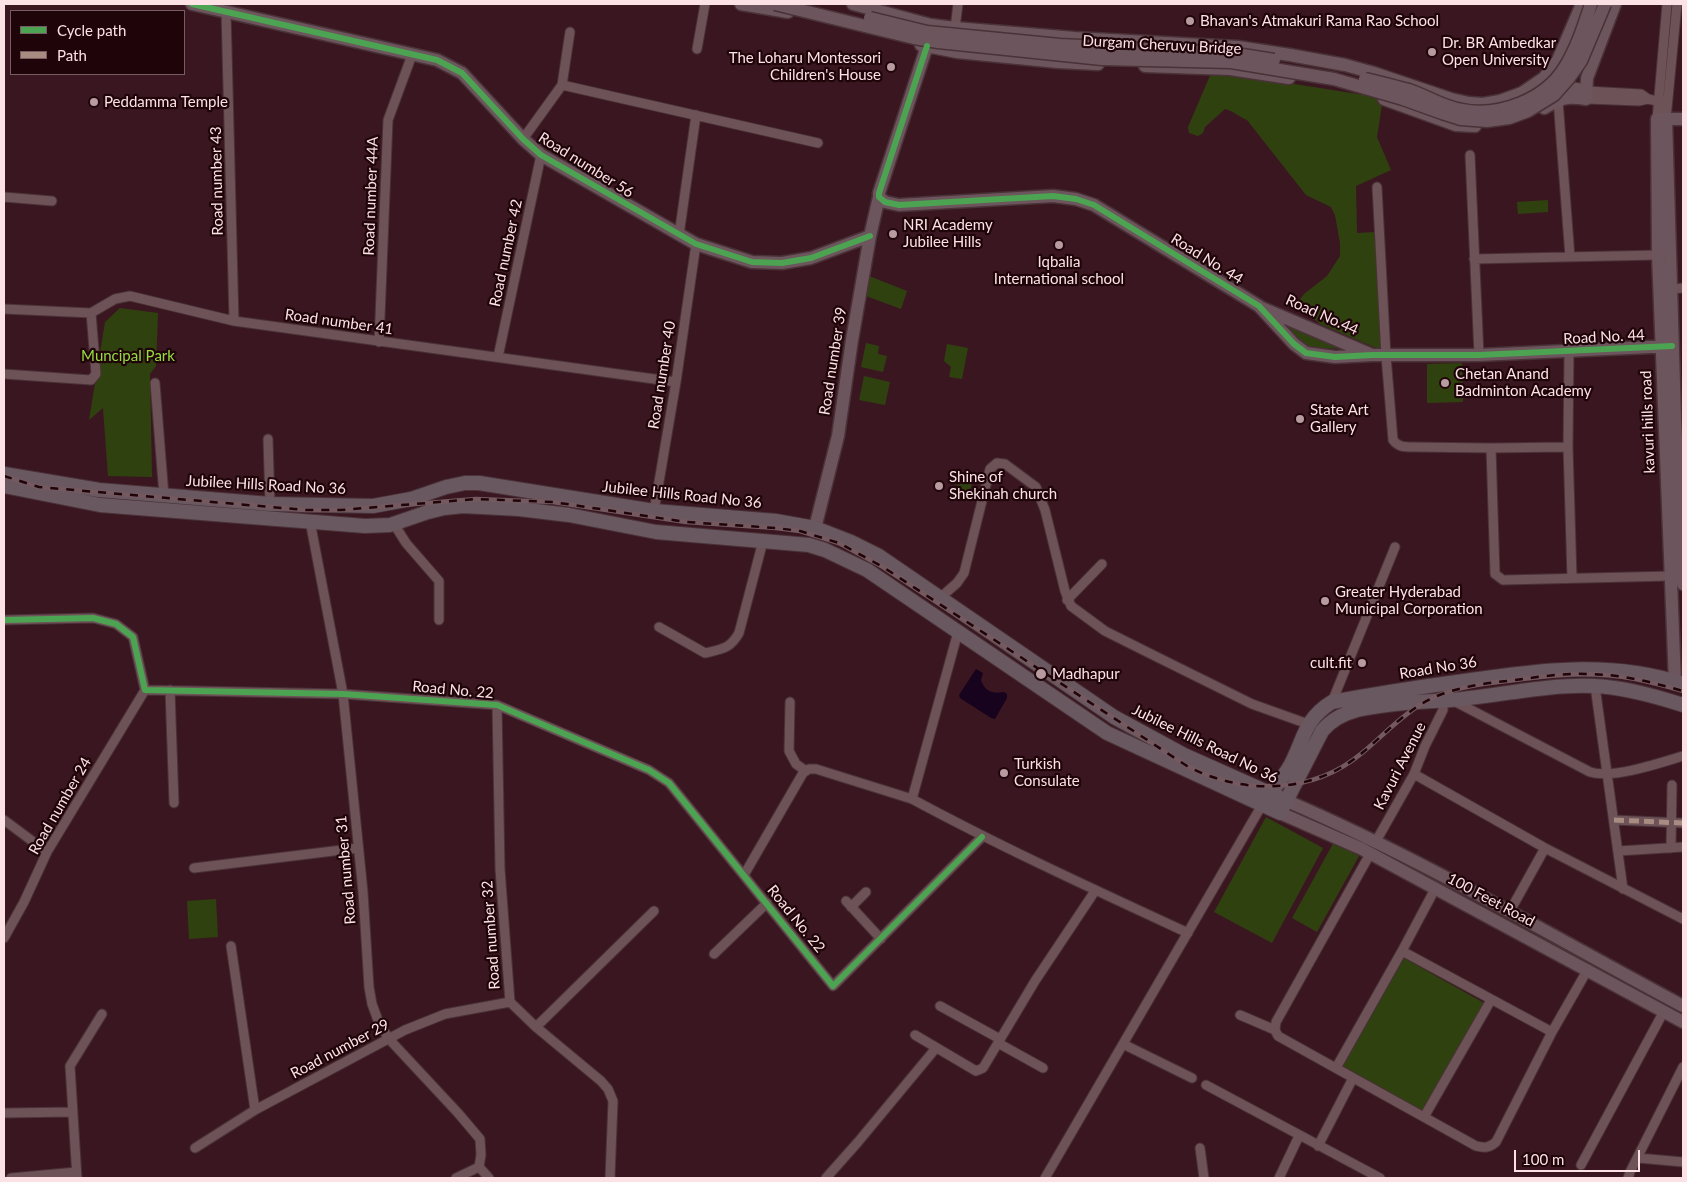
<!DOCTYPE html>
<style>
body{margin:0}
#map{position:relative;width:1687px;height:1182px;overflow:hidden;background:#3a1720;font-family:Lato,sans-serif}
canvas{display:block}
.frame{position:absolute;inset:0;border:5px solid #fce2e5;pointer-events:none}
.legend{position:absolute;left:10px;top:10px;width:175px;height:65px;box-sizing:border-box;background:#1f050a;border:1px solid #775d62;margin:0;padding:6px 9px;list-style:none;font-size:15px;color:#fce2e5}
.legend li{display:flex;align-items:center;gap:10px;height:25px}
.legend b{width:25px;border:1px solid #775d62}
.scale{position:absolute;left:1514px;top:1150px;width:126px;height:22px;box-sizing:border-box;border:2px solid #fce2e5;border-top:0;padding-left:6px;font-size:15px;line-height:18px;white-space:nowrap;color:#fce2e5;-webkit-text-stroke:4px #1f050a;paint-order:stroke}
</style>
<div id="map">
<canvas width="1687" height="1182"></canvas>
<div class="frame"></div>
<ul class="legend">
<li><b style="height:6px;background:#4ca352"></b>Cycle path</li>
<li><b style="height:6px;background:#a88b81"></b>Path</li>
</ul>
<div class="scale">100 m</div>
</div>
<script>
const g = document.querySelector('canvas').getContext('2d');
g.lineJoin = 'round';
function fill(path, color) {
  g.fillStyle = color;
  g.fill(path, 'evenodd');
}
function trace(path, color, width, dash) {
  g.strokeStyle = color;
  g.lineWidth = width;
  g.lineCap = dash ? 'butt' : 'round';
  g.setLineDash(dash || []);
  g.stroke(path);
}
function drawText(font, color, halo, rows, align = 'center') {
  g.font = font + ' Lato,sans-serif';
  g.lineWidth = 4.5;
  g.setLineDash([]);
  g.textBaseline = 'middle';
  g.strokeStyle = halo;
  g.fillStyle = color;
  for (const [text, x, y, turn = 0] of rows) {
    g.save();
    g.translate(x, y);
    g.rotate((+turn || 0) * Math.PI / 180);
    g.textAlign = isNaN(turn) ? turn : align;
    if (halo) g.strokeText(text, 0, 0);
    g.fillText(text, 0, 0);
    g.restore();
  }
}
fill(new Path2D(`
 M 1212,71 L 1383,98 L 1377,137 L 1391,170 L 1356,186 L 1357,233 L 1376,232 L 1381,350 L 1320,324 L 1300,306 L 1299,301 L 1304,294 L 1327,276 L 1340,256 L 1340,243 L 1335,215 L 1331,207 L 1306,195 L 1247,120 C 1239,117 1234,111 1225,109 L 1205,127 L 1203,133 L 1198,136 L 1189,133 L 1188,127 Z
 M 1548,200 L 1548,212 L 1518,214 L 1517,202 Z
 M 869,276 L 907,291 L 901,309 L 866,296 Z
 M 120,308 L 158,313 L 156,366 L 150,374 L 152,477 L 108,476 L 103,408 L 89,420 L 105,322 Z
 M 1280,319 L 1349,349 L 1313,348 C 1299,343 1290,329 1280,319 Z
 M 866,343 L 879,346 L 878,354 L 887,356 L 883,372 L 861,367 Z
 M 947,344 L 968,348 L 962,379 L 949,377 L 951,367 L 944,361 Z
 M 1462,363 L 1463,402 L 1427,403 L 1427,364 Z
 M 864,376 L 890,382 L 885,405 L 859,400 Z
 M 960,478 L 972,484 L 967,498 L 954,493 Z
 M 1266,817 L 1323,848 L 1272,943 L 1214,912 Z
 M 1334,842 L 1359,856 L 1317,932 L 1292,918 Z
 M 216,899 L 218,937 L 189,939 L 187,901 Z
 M 1404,958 L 1484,1003 L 1423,1111 L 1343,1066 Z`), '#304110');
fill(new Path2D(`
 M 976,669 L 983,673 L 981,680 C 985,692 993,694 1004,692 L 1007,694 L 1007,698 L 995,719 L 991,718 L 960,698 L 959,695 Z`), '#17031e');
const street = new Path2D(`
 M 226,11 L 234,321
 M 955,28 L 958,4
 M 697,49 L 705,4
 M 562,85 L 570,32
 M 1587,91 L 1641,94 L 1648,99 L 1662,102
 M 1586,99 L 1639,101 L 1648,99
 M 1558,100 L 1570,257
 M 1657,119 L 1667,4
 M 1666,119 L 1677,4
 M 523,139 L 562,85 L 818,143
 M 1470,155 L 1479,355
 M 1377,187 L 1386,356 L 1393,440 C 1398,447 1404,447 1413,447 L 1491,448 L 1568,447
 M 4,197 L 52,201
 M 679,235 L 696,115
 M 1474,259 L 1658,255
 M 1671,289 L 1683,288
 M 4,309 L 91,313 L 115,299 L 130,296 L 234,321 L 676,382
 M 379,342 L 388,120 L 412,55
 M 1569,352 L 1568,447 L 1572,578
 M 498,357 L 541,155
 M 4,374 L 91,380 L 96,374 L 91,313
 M 155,383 L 164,496
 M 268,439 L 270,504
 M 1491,448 L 1495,574 L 1503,580 L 1671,576
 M 654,511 L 676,382 L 696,244
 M 310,521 L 343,694 L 363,892 L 369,987 L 372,1004 L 379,1023 L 389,1039 L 458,1113 L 480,1139 L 481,1155 L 479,1167 L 489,1178
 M 394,524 L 406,543 L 439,581 L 439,620
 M 941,597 L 957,583 L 964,573 L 990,469 L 997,463 L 1005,464 L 1036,487 L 1045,510 L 1065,591 L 1071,606 L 1105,631 L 1155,656 L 1252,704 L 1308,724
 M 1067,600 L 1102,564
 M 4,620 L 93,618 L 116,624 L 133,637 L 145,690 L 343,694 L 497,705 L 649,770 L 669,783 L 833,986 L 982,837
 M 659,627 L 705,653 C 722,649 730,649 739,633 L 763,541
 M 958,632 L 912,799 C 1003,848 1095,890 1188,933
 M 1595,686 L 1623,889
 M 170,690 L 174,803
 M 1454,701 L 1590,772 C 1613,779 1660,763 1683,756
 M 790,702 L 789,751 L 796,764 L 806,771
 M 1332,702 L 1395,547
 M 497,705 L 500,869 L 510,1002 L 536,1027 L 601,1081 L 608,1089 L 613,1101 L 610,1178
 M 1414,774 L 1545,848 L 1683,919
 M 4,820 L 47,852
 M 1614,820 L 1683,823
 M 1375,843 L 1414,774 L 1425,746 L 1443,710 L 1443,700
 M 1671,848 L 1672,785
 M 1618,851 L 1683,847
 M 1370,854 L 1276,1022 L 1275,1030 L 1278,1036 L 1476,1146 C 1485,1148 1489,1148 1496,1142 L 1552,1032 L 1588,969
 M 194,868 L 358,848
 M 744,875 L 803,773 L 809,769 L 816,769 L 912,799
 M 846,901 L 881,939
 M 851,907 L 866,892
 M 1510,911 L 1545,848
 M 4,938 L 24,902 L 47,852 L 145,690
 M 231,946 L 255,1110
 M 1402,951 L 1552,1032
 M 714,954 L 767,903
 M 940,1006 L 1000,1039
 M 1240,1015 L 1275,1030
 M 536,1027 L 654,911
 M 915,1035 L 976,1071 L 983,1068 L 1035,981 L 1095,891
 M 998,1043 L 1043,1068
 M 1123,1044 L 1192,1078
 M 1336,1068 L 1402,951 L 1435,889
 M 1206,1085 L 1380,1178
 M 4,1113 L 73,1112
 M 1424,1117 L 1491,1000
 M 1318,1146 L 1353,1078
 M 195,1148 L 255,1110 L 405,1030 L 445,1014 L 510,1002
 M 1200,1148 L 1204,1178
 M 1638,1158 L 1683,1162
 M 1581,1165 L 1664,1011
 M 11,1178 L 76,1172
 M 77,1178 L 70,1066 L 102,1014
 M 456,1178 L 479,1167
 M 826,1178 L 858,1142 L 936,1048
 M 1045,1178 L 1262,805
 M 1279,1178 L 1299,1136
 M 1628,1178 L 1630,1172 L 1683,1067`);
const secondary = new Path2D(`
 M 192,4 L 437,60 L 462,73 L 523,139 L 541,155 L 696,244 L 752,262 L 782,263 L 811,258 L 870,236
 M 741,4 L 788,12
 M 853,4 L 931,25 L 955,28 L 1075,38 L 1238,47 L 1290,55 L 1345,65 L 1374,73 L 1451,99 L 1469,103 L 1483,104 L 1500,101 L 1522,93 L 1544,78 L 1558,60 L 1582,4
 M 921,45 L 957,52 L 1058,62 L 1098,64
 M 927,46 L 879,193 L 879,197 L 885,202 L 899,205 L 1053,196 L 1076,199 L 1094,205 L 1259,306 L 1294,344 L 1306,353 L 1335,357 L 1372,355 L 1479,355 L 1672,346
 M 1145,66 L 1230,69 L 1289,78
 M 1552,87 L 1571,88 L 1587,91
 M 1384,99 L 1456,125 L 1475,126
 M 1544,108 C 1561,98 1566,96 1586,99 L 1587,78 L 1615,4
 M 1666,119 L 1675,418 L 1683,584
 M 1262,308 L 1370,354
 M 815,528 L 838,436 L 852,340 L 870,236 L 879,197
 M 1675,682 L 1658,255 L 1657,119 L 1683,119
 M 1287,801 C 1424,860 1552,936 1683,1006
 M 1280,813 L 1362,849 L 1683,1022`);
const primary = new Path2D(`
 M 4,474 L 99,490 L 270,504 L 373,506 L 411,499 L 446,487 L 465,483 L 479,483 L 654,511 L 776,521 L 815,528 L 851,542 L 879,556 L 1114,717 L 1184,755 L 1287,801
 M 4,486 L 100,505 L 365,526 L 390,525 L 428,512 L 444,508 L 463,506 L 519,509 L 569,515 L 656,532 L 809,545 L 825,550 L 867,570 L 1107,733 L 1280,813 L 1322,731 C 1331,720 1342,714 1357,710 C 1388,703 1419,702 1451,700 C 1498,696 1546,684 1594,686 C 1624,687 1655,696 1683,705
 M 1266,801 C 1273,788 1283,778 1290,766 C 1304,740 1304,719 1332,702 C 1375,694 1420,687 1464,681 C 1537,670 1611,660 1683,684`);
trace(street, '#4a3238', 11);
trace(secondary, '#4a3238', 15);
trace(primary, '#4a3238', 16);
trace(street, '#6d5257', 9);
trace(secondary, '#6c555c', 12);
trace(primary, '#6a5861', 14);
const rail = new Path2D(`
 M 4,476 L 39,487 L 306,510 L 341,510 L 476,499 L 553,502 L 686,522 L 776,528 L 800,531 L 839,543 L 883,567 L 1187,766 C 1242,795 1312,795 1362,753 C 1385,734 1408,708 1437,696 C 1462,686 1488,683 1515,680 C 1538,677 1563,673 1586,674 C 1620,674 1651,682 1683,691`);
trace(rail, '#745a60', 4.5);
trace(rail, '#1f050a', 2.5, [8]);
const secondaryBridge = new Path2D(`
 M 775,4 L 914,38 L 938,42 L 1102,59 L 1231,62 L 1334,79 L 1403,99 L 1442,113 L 1461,119 L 1487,121 L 1509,118 L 1528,111 L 1554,95 L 1569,78 L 1581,61 L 1605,4
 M 870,18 L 927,32 L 1060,45 L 1230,53 L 1274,60
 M 1365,79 C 1379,82 1394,86 1409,90 C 1427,96 1443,107 1462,110 C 1499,117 1545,100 1565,67 C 1577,48 1584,25 1591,4`);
trace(secondaryBridge, '#4a3238', 15, []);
trace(secondaryBridge, '#6c555c', 12);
trace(new Path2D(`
 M 1614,820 L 1683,823`), '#a88b81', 5, [10, 5]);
trace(new Path2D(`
 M 192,4 L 437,60 L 462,73 L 523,139 L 541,155 L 696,244 L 752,262 L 782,263 L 811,258 L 870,236
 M 927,46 L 879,193 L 879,197 L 885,202 L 899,205 L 1053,196 L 1076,199 L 1094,205 L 1259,306 L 1294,344 L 1306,353 L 1335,357 L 1372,355 L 1479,355 L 1672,346
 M 4,620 L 93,618 L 116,624 L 133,637 L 145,690 L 343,694 L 497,705 L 649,770 L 669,783 L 833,986 L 982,837`), '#4ca352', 6);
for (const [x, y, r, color] of [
 [1190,21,5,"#b89ba0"],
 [1432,52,5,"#b89ba0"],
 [891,67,5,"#b89ba0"],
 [94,102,5,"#b89ba0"],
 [893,234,5,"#b89ba0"],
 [1059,245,5,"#b89ba0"],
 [1445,383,5,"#b89ba0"],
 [1300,419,5,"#b89ba0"],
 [939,486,5,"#b89ba0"],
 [1325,601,5,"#b89ba0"],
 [1362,663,5,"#b89ba0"],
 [1041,674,6,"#b89ba0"],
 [1004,773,5,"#b89ba0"]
]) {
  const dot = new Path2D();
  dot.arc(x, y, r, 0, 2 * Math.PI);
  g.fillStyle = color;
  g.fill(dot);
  trace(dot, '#1f050a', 2);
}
drawText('15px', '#fce2e5', '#1f050a', [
 ["Bhavan's Atmakuri Rama Rao School",1200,21],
 ["Dr. BR Ambedkar",1442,43],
 ["Open University",1442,60],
 ["The Loharu Montessori",881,58,"right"],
 ["Children's House",881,75,"right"],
 ["Peddamma Temple",104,102],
 ["NRI Academy",903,225],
 ["Jubilee Hills",903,242],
 ["Iqbalia",1059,262,"center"],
 ["International school",1059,279,"center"],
 ["Chetan Anand",1455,374],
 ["Badminton Academy",1455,391],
 ["State Art",1310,410],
 ["Gallery",1310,427],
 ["Shine of",949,477],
 ["Shekinah church",949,494],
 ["Greater Hyderabad",1335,592],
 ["Municipal Corporation",1335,609],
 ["cult.fit",1352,663,"right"],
 ["Madhapur",1052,674],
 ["Turkish",1014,764],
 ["Consulate",1014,781]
], 'left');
drawText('15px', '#fce2e5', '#1f050a', [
 ["Durgam Cheruvu Bridge",1162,45,3],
 ["Road number 56",586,165,32],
 ["Road number 43",217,181,-91],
 ["Road number 44A",371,196,-88],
 ["Road number 42",506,253,-78],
 ["Road No. 44",1207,259,32],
 ["Road No.44",1322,315,24],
 ["Road number 41",339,322,8],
 ["Road No. 44",1604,337,-3],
 ["Road number 39",833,361,-81],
 ["Road number 40",662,375,-81],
 ["kavuri hills road",1648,422,-92],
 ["Jubilee Hills Road No 36",266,485,3],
 ["Jubilee Hills Road No 36",682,495,6],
 ["Road No 36",1438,668,-9],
 ["Road No. 22",453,690,5],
 ["Jubilee Hills Road No 36",1205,744,26],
 ["Kavuri Avenue",1400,766,-63],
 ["Road number 24",60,806,-60],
 ["Road number 31",346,870,-95],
 ["100 Feet Road",1491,900,28],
 ["Road No. 22",796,919,51],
 ["Road number 32",491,935,-94],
 ["Road number 29",340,1049,-28]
]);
drawText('15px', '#96db40', '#1f050a', [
 ["Muncipal Park",128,356]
]);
</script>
